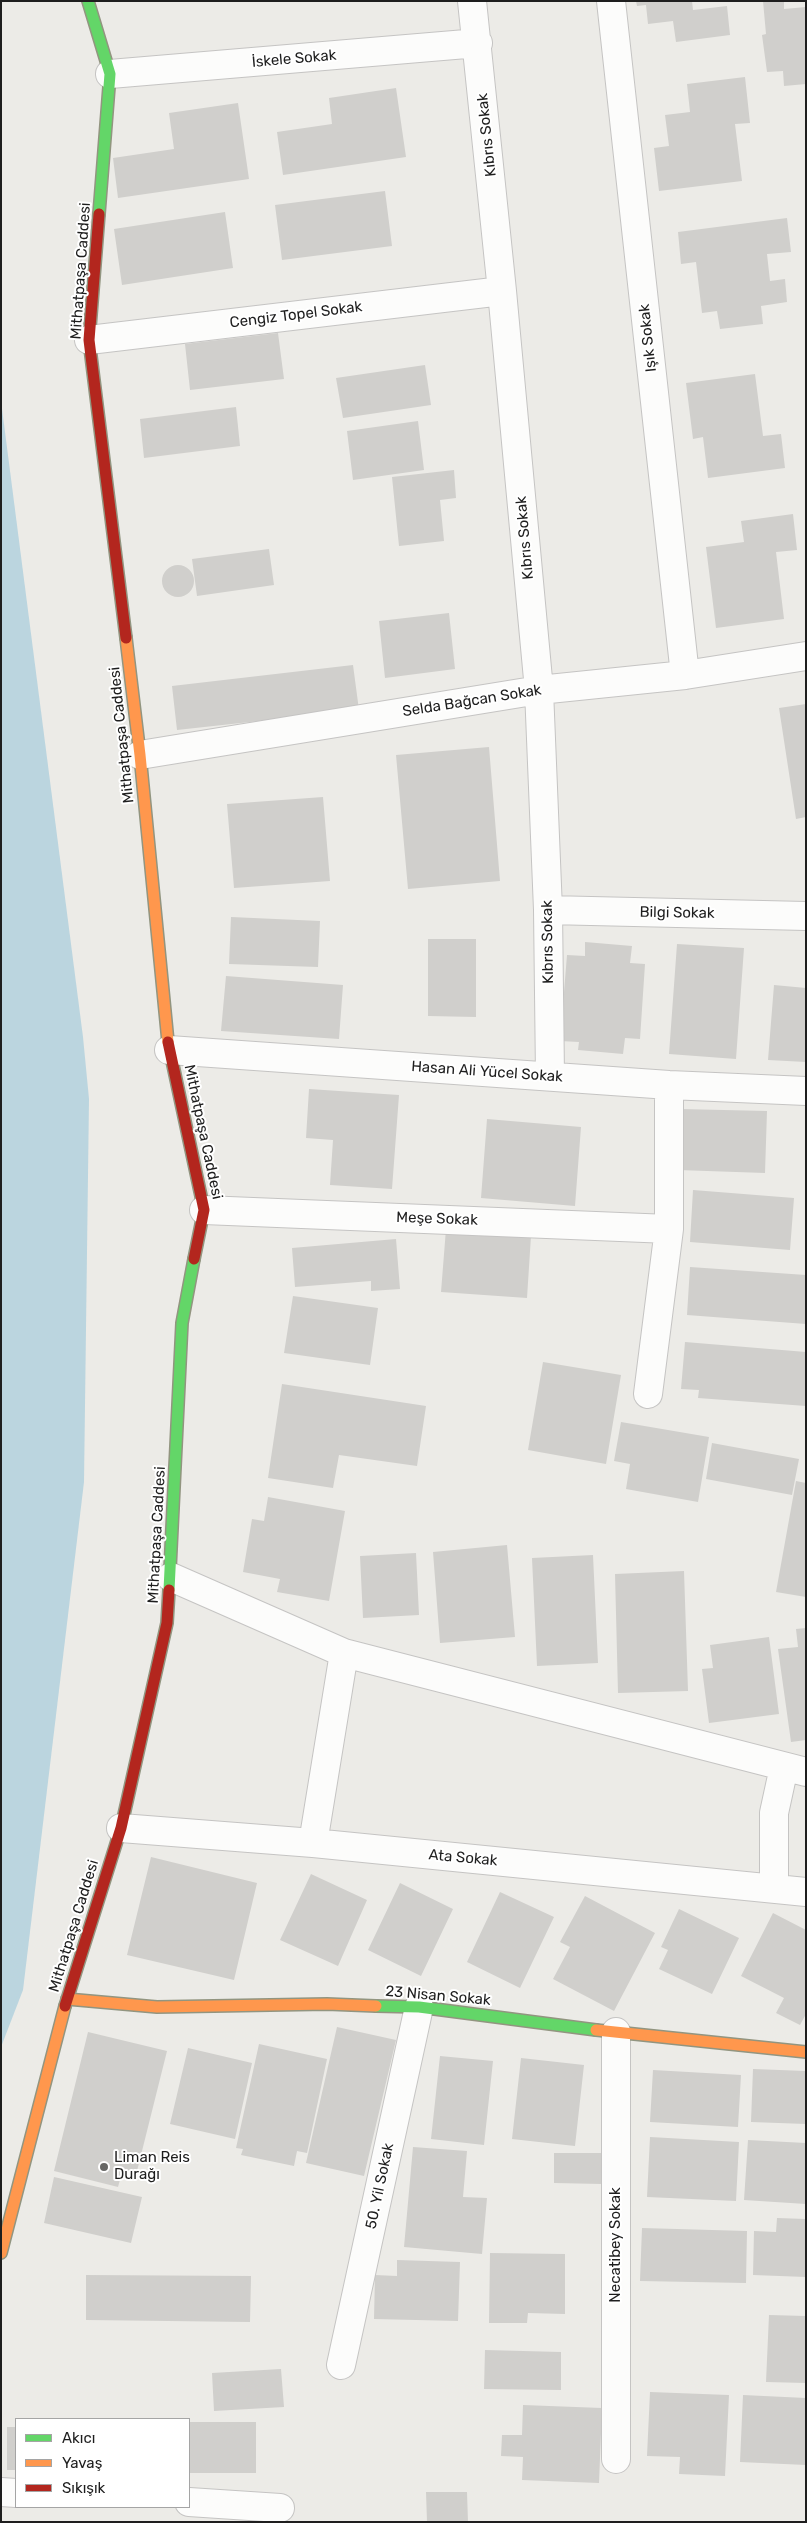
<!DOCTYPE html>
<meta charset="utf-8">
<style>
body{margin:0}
#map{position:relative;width:807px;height:2523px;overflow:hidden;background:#ecebe7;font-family:Rubik,sans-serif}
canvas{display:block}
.frame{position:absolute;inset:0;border:2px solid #1e1e1e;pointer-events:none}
.legend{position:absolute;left:15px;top:2418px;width:175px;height:90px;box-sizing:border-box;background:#fff;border:1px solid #a5a5a5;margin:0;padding:6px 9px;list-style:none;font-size:15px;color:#1e1e1e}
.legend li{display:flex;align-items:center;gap:10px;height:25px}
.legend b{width:25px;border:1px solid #a5a5a5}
</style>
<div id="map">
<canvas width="807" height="2523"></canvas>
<div class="frame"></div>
<ul class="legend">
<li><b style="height:6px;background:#63d668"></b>Akıcı</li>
<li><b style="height:6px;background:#ff974d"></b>Yavaş</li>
<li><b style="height:6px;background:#b3261e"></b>Sıkışık</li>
</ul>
</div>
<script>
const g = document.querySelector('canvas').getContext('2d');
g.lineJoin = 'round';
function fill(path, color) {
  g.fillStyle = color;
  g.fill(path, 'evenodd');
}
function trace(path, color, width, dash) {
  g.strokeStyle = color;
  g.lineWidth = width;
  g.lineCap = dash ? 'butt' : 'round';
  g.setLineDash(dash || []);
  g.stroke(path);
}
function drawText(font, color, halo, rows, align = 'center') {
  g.font = font + ' Rubik,sans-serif';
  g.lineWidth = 4;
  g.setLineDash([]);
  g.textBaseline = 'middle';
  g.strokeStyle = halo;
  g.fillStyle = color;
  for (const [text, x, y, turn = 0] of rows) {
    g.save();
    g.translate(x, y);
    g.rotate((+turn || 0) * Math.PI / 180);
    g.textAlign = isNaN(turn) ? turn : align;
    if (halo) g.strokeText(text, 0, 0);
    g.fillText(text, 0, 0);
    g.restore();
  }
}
fill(new Path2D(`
 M 1,401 L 83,1037 L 89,1099 L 84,1482 L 23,1990 L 1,2047 Z`), '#bbd5df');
fill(new Path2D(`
 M 636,1 L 692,1 L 693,10 L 727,6 L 730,35 L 676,42 L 673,21 L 648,24 L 646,5 L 637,6 Z
 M 763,1 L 784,1 L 784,9 L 806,7 L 806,84 L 784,86 L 783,71 L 767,72 L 762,35 L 766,34 Z
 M 745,77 L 750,123 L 735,124 L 742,181 L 659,191 L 654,148 L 669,146 L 665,115 L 690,112 L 687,84 Z
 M 396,88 L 406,157 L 283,175 L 277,132 L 332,124 L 329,98 Z
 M 238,103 L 249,179 L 118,198 L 113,158 L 174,149 L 169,113 Z
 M 385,191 L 392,246 L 282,260 L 275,205 Z
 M 225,212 L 233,268 L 122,285 L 114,229 Z
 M 787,218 L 791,252 L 767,254 L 770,281 L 785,279 L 787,302 L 761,306 L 763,324 L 720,329 L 717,311 L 702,313 L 696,262 L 681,264 L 678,232 Z
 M 278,333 L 284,379 L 190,390 L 185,344 Z
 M 425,365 L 431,405 L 343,418 L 336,378 Z
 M 755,374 L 763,436 L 781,434 L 785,468 L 708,478 L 703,437 L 693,439 L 686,383 Z
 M 236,407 L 240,446 L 144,458 L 140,419 Z
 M 418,421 L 424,470 L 353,480 L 347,431 Z
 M 454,470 L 456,498 L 440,500 L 444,541 L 399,546 L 392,477 Z
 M 793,514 L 797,550 L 776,552 L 784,619 L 716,628 L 706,547 L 744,542 L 741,521 Z
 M 269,549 L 274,585 L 197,596 L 192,559 Z
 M162 581a16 16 0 1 1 32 0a16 16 0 1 1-32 0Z
 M 449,613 L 455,669 L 385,678 L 379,621 Z
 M 353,665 L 359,710 L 177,730 L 172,686 Z
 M 806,704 L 806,817 L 796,819 L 779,708 Z
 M 489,747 L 500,881 L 408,889 L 396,755 Z
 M 323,797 L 330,881 L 234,888 L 227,804 Z
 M 231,917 L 320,921 L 318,967 L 229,964 Z
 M 428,939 L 476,939 L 476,1017 L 428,1016 Z
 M 585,942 L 632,946 L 630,963 L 645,964 L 640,1039 L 625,1038 L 623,1054 L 578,1050 L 579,1042 L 560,1041 L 567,955 L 585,956 Z
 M 677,944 L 744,948 L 736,1059 L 669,1054 Z
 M 226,976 L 343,985 L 339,1039 L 221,1031 Z
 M 774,985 L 806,988 L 806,1062 L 768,1060 Z
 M 309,1089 L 399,1095 L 392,1189 L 330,1185 L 333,1140 L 306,1138 Z
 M 680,1109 L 767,1111 L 765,1173 L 678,1170 Z
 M 487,1119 L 581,1127 L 575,1206 L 481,1198 Z
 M 693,1190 L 794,1198 L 790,1250 L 690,1242 Z
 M 446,1229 L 531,1236 L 527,1298 L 441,1292 Z
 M 396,1239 L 400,1289 L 371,1291 L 371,1281 L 295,1287 L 292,1248 Z
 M 690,1267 L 806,1275 L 806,1324 L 687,1315 Z
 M 293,1296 L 378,1308 L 370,1365 L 284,1353 Z
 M 685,1342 L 806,1352 L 806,1406 L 698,1398 L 699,1390 L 681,1389 Z
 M 543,1362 L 621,1375 L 606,1464 L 528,1450 Z
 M 282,1384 L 426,1406 L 417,1466 L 339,1455 L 333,1488 L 268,1478 Z
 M 621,1422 L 709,1437 L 698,1502 L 626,1489 L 630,1464 L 614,1461 Z
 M 712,1443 L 799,1459 L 792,1495 L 706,1479 Z
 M 796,1481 L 806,1483 L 806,1597 L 776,1592 Z
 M 268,1497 L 345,1511 L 329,1601 L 277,1592 L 280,1579 L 243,1572 L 252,1519 L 264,1521 Z
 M 507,1545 L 515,1637 L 440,1643 L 433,1552 Z
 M 416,1553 L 419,1615 L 363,1618 L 360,1556 Z
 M 593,1555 L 598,1663 L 537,1666 L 532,1558 Z
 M 684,1571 L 688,1691 L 618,1693 L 615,1574 Z
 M 806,1628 L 806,1740 L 791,1742 L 778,1649 L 798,1647 L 796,1629 Z
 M 769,1637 L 779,1714 L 709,1723 L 702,1669 L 713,1668 L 710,1645 Z
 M 151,1857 L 257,1883 L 234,1980 L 127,1955 Z
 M 311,1874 L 367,1900 L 338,1966 L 280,1940 Z
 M 400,1883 L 453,1909 L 421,1976 L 368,1950 Z
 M 500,1892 L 554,1917 L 520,1988 L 467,1962 Z
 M 585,1896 L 655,1933 L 614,2011 L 553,1979 L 570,1947 L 560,1942 Z
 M 679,1909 L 739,1938 L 712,1994 L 659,1969 L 668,1950 L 661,1947 Z
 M 773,1913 L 806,1930 L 806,2014 L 800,2025 L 776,2013 L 784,1998 L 741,1976 Z
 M 337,2027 L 396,2040 L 364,2176 L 306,2163 Z
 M 88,2032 L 167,2051 L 135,2179 L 121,2176 L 118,2187 L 54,2171 Z
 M 259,2044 L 327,2059 L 307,2153 L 297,2151 L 294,2166 L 241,2155 L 243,2149 L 236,2148 Z
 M 188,2048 L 252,2063 L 235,2139 L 170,2124 Z
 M 440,2056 L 493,2061 L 484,2145 L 431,2139 Z
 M 521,2058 L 584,2065 L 575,2146 L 512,2139 Z
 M 753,2069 L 806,2071 L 806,2124 L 751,2122 Z
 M 653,2070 L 741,2075 L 738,2127 L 650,2122 Z
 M 650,2137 L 739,2142 L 736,2201 L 647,2197 Z
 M 748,2140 L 806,2143 L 806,2204 L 744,2200 Z
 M 413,2147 L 467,2151 L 463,2197 L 487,2198 L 482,2254 L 404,2247 Z
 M 554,2153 L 603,2153 L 602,2184 L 554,2183 Z
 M 54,2177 L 142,2197 L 131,2243 L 44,2223 Z
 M 777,2218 L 806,2219 L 806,2277 L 753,2275 L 754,2231 L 776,2232 Z
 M 642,2228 L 747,2231 L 746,2283 L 640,2281 Z
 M 490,2253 L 565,2254 L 565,2314 L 528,2313 L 527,2323 L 489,2323 Z
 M 397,2260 L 460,2262 L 458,2321 L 374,2319 L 375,2275 L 397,2276 Z
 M 86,2275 L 251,2276 L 250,2322 L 86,2320 Z
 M 769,2315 L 806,2316 L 806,2383 L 766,2382 Z
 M 485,2350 L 561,2352 L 561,2390 L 484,2389 Z
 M 281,2369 L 284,2407 L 214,2411 L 212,2373 Z
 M 650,2392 L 729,2395 L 725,2476 L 679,2474 L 680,2457 L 647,2456 Z
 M 743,2395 L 806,2398 L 806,2465 L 740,2462 Z
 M 523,2405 L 602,2408 L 599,2483 L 522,2480 L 523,2457 L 501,2456 L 502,2435 L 522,2435 Z
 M 189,2422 L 256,2422 L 256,2473 L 189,2473 Z
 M 7,2427 L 16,2427 L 16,2470 L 7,2470 Z
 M 426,2492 L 467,2492 L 468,2522 L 427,2522 Z`), '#d0cfcc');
const street = new Path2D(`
 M 472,1 L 502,291 L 539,690 L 548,910 L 550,1076
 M 611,1 L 685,675
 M 110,74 L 478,43
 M 89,340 L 502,291
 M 140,755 L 539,690 L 685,675 L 806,656
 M 548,910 L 806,916
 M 169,1050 L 669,1085 L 806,1091
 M 204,1210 L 669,1229
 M 648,1394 L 669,1229 L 669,1085
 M 171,1577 L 344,1653 L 806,1772
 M 121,1828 L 313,1843 L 806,1892
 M 313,1843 L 344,1653
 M 774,1888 L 774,1813 L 784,1767
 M 616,2032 L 616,2459
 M 341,2365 L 419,2007
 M 1,2492 L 16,2493
 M 189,2502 L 280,2508`);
const fast = new Path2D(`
 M 88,1 L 110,74 L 99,214
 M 169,1590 L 182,1323 L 194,1259
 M 376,2006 L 419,2007 L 596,2030`);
const slow = new Path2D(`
 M 126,638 L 140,755 L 168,1042
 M 67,1999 L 157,2007 L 327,2004 L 376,2006
 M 596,2030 L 806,2052
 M 1,2253 L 65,2006`);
const jam = new Path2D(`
 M 99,214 L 89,340 L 126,638
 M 168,1042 L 204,1210 L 194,1259
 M 65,2006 L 121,1828 L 167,1623 L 169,1590`);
trace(street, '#c5c4c3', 30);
trace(fast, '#929580', 14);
trace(slow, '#929580', 14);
trace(jam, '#929580', 14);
trace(street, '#fcfcfb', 28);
trace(fast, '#63d668', 11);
trace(slow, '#ff974d', 11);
trace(jam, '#b3261e', 11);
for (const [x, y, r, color] of [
 [104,2167,5,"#666664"]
]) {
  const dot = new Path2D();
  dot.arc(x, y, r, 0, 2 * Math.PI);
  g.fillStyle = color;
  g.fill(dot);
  trace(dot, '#fff', 2);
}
drawText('15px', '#1e1e1e', '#fff', [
 ["İskele Sokak",294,59,-5],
 ["Kıbrıs Sokak",487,135,-96],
 ["Mithatpaşa Caddesi",81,271,-86],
 ["Cengiz Topel Sokak",296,315,-7],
 ["Işık Sokak",648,338,-96],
 ["Kıbrıs Sokak",525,538,-95],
 ["Selda Bağcan Sokak",472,701,-9],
 ["Mithatpaşa Caddesi",122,735,-96],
 ["Bilgi Sokak",677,913,1],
 ["Kıbrıs Sokak",548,942,-91],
 ["Hasan Ali Yücel Sokak",487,1072,4],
 ["Mithatpaşa Caddesi",203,1132,78],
 ["Meşe Sokak",437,1219,2],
 ["Mithatpaşa Caddesi",157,1535,-87],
 ["Ata Sokak",463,1858,5],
 ["Mithatpaşa Caddesi",74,1926,-73],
 ["23 Nisan Sokak",438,1996,5],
 ["50. Yil Sokak",380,2186,-78],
 ["Necatibey Sokak",616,2245,-90]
]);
drawText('15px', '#1e1e1e', '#fff', [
 ["Liman Reis",114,2158],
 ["Durağı",114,2175]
], 'left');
</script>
